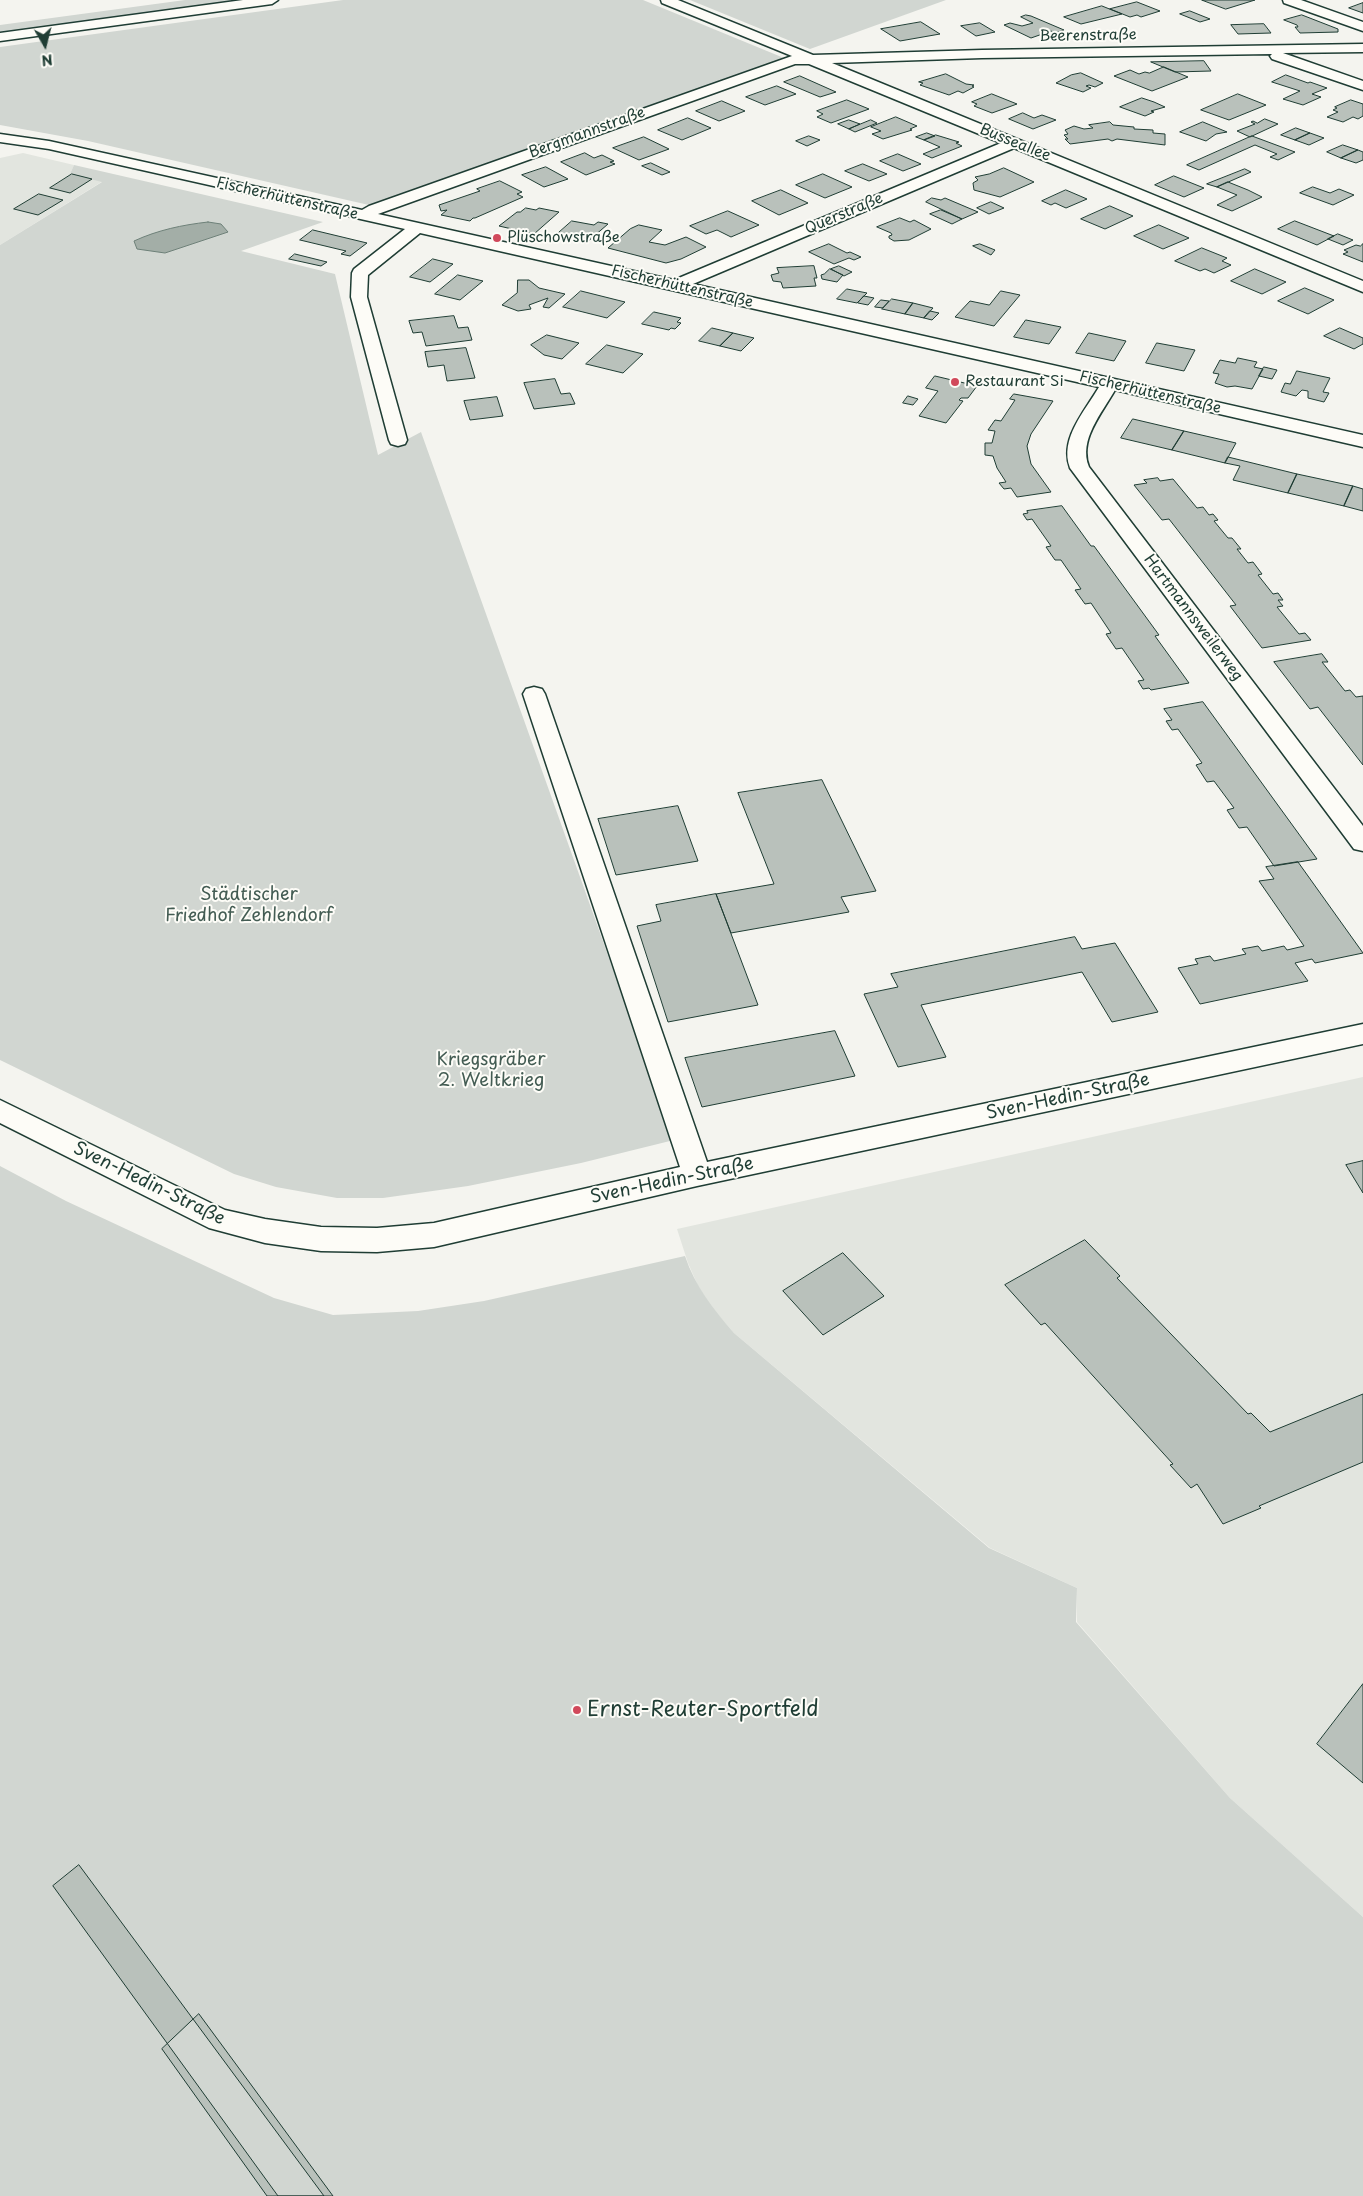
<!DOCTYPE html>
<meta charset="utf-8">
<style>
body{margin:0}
#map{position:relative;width:1363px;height:2196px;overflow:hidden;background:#f4f4ef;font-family:"Playpen Sans",sans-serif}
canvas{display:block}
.north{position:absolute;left:20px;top:20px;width:50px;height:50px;-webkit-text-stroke:4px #fdfcf7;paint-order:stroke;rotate:172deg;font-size:14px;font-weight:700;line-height:20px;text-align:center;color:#1f3d34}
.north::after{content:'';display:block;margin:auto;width:18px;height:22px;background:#1f3d34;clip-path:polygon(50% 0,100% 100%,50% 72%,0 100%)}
</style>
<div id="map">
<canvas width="1363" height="2196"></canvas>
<div class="north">N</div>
</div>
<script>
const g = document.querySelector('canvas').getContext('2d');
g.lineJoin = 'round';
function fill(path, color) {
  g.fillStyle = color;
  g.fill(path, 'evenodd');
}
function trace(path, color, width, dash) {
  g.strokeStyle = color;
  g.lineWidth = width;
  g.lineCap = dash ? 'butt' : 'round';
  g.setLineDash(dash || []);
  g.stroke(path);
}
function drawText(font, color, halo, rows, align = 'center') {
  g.font = font + ' "Playpen Sans",sans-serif';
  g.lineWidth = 4;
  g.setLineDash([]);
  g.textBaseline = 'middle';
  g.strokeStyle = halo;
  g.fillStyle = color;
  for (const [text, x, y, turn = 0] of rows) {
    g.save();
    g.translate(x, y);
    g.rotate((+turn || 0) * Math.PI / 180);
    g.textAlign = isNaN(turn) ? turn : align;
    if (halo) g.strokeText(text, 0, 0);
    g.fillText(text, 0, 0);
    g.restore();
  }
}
fill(new Path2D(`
 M 23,153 L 74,165 L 70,174 L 103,181 L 0,245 L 0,158 Z
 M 1363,1077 L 1363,1917 L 1230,1798 L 1077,1622 L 1077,1588 L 990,1548 L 734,1333 L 712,1308 L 699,1288 L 688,1263 L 677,1229 Z`), '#e2e5df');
fill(new Path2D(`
 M 185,0 L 253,0 L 0,34 L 0,25 Z
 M 343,0 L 643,0 L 784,58 L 369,205 L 88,141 L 0,125 L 0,47 Z
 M 690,0 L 946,0 L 810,49 Z
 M 74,165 L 323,222 L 241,251 L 335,274 L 378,455 L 421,432 L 674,1140 L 581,1163 L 468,1186 L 383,1198 L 337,1198 L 276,1187 L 234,1174 L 0,1060 L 0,245 L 102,182 L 70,174 Z
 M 0,1166 L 66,1201 L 274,1298 L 333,1315 L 418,1311 L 484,1301 L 685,1256 C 695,1286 713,1309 734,1333 L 989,1548 L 1077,1588 L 1076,1622 L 1230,1798 L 1363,1917 L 1363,2196 L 0,2196 Z`), '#d1d6d1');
const water = new Path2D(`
 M 208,222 L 221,224 L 228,232 L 165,253 L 137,249 L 134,241 C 158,230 182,225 208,222 Z`);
fill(water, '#a3aea7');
trace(water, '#6e8179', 1);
const building = new Path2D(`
 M 1202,0 L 1255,0 L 1226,9 Z
 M 1137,2 L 1160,11 L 1141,17 L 1137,15 L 1130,17 L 1110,9 Z
 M 1363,3 L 1363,13 L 1349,8 Z
 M 1102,6 L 1122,14 L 1081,24 L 1064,17 Z
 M 1190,11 L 1210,19 L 1200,22 L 1180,14 Z
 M 1026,15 L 1031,16 L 1064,30 L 1055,33 L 1051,31 L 1031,38 L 1004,25 L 1010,23 L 1022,26 L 1033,23 L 1021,17 Z
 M 1302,15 L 1338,29 L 1338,32 L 1300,33 L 1295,27 L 1298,27 L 1297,25 L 1284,20 Z
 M 921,22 L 940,34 L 900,41 L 881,29 Z
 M 980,23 L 995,32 L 976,36 L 961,26 Z
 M 1264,24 L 1271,33 L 1238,34 L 1231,25 Z
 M 1204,61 L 1211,71 L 1175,72 L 1151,62 Z
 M 1164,67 L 1188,77 L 1152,91 L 1114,76 L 1130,70 L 1139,74 L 1145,72 L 1149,73 Z
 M 1081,73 L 1103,83 L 1095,87 L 1089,85 L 1086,86 L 1091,88 L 1083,92 L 1056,83 L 1071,75 Z
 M 946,74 L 966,84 L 974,85 L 972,86 L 974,87 L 963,93 L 958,91 L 949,95 L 920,85 L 923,83 L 919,82 Z
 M 1286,75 L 1308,83 L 1310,82 L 1327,88 L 1312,94 L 1321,97 L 1303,105 L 1283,99 L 1300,91 L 1272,82 Z
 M 800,76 L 836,92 L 820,97 L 784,82 Z
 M 777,86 L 796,94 L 765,105 L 746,97 Z
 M 992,94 L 1017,104 L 992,113 L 974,106 L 977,104 L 972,102 Z
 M 1238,94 L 1266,105 L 1229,120 L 1201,110 Z
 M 1142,98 L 1154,102 L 1165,107 L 1151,111 L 1154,112 L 1145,116 L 1120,107 Z
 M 847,100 L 869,109 L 831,123 L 817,117 L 823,114 L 817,111 Z
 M 1351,100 L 1363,104 L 1363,116 L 1358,119 L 1353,117 L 1343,122 L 1327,117 L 1338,112 L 1333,110 L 1337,108 L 1335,107 Z
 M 722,101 L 745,111 L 719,121 L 696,111 Z
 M 1023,113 L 1034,118 L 1042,115 L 1056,120 L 1033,129 L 1009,119 Z
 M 896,117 L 917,126 L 910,129 L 912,130 L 883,139 L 872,134 L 881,131 L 871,127 Z
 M 688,118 L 711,128 L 682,140 L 658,130 Z
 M 1265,119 L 1278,124 L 1250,137 L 1237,131 L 1255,124 L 1251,122 L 1253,121 L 1257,123 Z
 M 849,120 L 860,124 L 849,129 L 838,124 Z
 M 871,120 L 877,123 L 855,132 L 849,129 Z
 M 1110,122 L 1113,125 L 1134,127 L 1134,129 L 1153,130 L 1153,133 L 1165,134 L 1165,145 L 1117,139 L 1112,141 L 1108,139 L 1070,144 L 1065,139 L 1068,139 L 1064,135 L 1068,134 L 1065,130 L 1074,126 L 1084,129 L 1093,128 L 1089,125 Z
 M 1203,122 L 1227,132 L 1216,134 L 1206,141 L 1180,132 Z
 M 1296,128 L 1310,133 L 1295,140 L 1281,135 Z
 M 927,133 L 935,136 L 924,140 L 916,137 Z
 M 1310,133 L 1324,138 L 1309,145 L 1295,140 Z
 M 936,135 L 959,142 L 956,143 L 962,146 L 932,158 L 923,154 L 940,147 L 924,140 Z
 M 809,136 L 820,140 L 807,146 L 796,141 Z
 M 1252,136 L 1295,152 L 1278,160 L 1270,157 L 1277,154 L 1255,145 L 1199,170 L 1187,165 Z
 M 644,137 L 669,149 L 639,160 L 613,148 Z
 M 1343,145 L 1358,150 L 1341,158 L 1327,152 Z
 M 1358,150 L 1363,152 L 1363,160 L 1356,163 L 1341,158 Z
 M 585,153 L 594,158 L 602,155 L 614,161 L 610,162 L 615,164 L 586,175 L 561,162 Z
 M 898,154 L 921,164 L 903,171 L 880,161 Z
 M 651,163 L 670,172 L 662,175 L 642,166 Z
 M 863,164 L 887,174 L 869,181 L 845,171 Z
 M 546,167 L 568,179 L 544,187 L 522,175 Z
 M 1004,168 L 1034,182 L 1000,197 L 974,190 L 973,183 L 978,180 L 975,177 L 989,174 Z
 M 1245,169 L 1251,172 L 1217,187 L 1207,184 Z
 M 72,174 L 92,179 L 70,193 L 50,188 Z
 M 823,174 L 852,187 L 825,198 L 796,185 Z
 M 1174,176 L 1204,188 L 1184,197 L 1155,185 Z
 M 500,181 L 522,192 L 517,194 L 523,197 L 475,218 L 473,218 L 470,221 L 441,215 L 447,210 L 441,211 L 439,205 L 480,191 L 477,189 Z
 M 1228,182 L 1248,190 L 1262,197 L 1232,211 L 1217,205 L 1237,195 L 1217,187 Z
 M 1313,187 L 1330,193 L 1339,189 L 1354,195 L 1333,205 L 1300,193 Z
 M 781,190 L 808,203 L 779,215 L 752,201 Z
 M 1066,190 L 1087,199 L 1066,208 L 1055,203 L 1051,205 L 1042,201 Z
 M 39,194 L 63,200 L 38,215 L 14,209 Z
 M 932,198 L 941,200 L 945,198 L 978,212 L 962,219 L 926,202 Z
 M 991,202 L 1004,208 L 989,214 L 977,208 Z
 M 1110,206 L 1133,216 L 1105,229 L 1081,219 Z
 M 526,208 L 536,210 L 539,208 L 559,212 L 534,234 L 499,226 L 517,212 L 520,212 Z
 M 941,210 L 962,219 L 952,224 L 930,214 Z
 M 728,211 L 759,225 L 731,237 L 717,230 L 706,234 L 690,226 Z
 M 900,218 L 910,222 L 914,220 L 931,229 L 909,240 L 894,241 L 889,238 L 889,236 L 892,235 L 891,233 L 877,227 Z
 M 572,221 L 594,225 L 598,222 L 608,224 L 586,243 L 555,236 Z
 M 1295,221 L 1334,236 L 1317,245 L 1278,229 Z
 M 639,225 L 662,230 L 649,242 L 665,245 L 686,237 L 706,247 L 681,259 L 666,263 L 608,248 L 630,229 Z
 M 1159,225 L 1189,238 L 1163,249 L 1134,236 Z
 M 313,230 L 367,243 L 350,256 L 341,254 L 346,251 L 300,240 Z
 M 1338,234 L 1353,240 L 1343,245 L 1328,239 Z
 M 829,244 L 847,253 L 850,252 L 861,257 L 854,260 L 849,258 L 834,264 L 809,252 Z
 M 980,244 L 995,250 L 991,255 L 973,246 Z
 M 1363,244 L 1363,262 L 1343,254 L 1348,252 L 1344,250 L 1356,245 L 1360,246 Z
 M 1202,248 L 1227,258 L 1222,261 L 1231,265 L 1214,273 L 1205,269 L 1200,271 L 1175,261 Z
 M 295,254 L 327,262 L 321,266 L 289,259 Z
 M 433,259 L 453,264 L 430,282 L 410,277 Z
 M 814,266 L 817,278 L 814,278 L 816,286 L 783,288 L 781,282 L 773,281 L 771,275 L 779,273 L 777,268 Z
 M 839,266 L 852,272 L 844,276 L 831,269 Z
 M 830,269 L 843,275 L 837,282 L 822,279 L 821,275 L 824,274 Z
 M 1255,269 L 1286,282 L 1262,294 L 1231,281 Z
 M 458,275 L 483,281 L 460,300 L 435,294 Z
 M 518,280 L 529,280 L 539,288 L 565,294 L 549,308 L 543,307 L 548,298 L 529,305 L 531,309 L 518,311 L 502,305 L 517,293 Z
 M 1305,288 L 1334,300 L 1308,314 L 1278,301 Z
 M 847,289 L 867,293 L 857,303 L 837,299 Z
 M 581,291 L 625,302 L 607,318 L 563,307 Z
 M 1001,291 L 1020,295 L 994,326 L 955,317 L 970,301 L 989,305 Z
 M 864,296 L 874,298 L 868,305 L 858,303 Z
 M 892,299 L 913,303 L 905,314 L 882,309 Z
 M 881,300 L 889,301 L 883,308 L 875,307 Z
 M 913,303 L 933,308 L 924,318 L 905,314 Z
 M 930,311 L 939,313 L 932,320 L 924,318 Z
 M 654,312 L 681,318 L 677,322 L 681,323 L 675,329 L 671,328 L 669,330 L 642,324 Z
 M 454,316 L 458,328 L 468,327 L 472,340 L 426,346 L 422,332 L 413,333 L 409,321 Z
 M 1026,320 L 1061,327 L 1049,344 L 1014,337 Z
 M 712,328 L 733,333 L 720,346 L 699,341 Z
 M 1340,328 L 1363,338 L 1363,344 L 1354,349 L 1324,336 Z
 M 733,333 L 754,338 L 741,351 L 720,346 Z
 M 1089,333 L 1126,341 L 1114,361 L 1076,353 Z
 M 547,335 L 579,343 L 562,359 L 544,355 L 531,345 Z
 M 1157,343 L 1195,350 L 1184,371 L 1146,363 Z
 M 607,345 L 643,354 L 623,373 L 586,364 Z
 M 466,348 L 475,378 L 447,381 L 444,365 L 428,367 L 425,352 Z
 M 1238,358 L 1257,362 L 1254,367 L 1263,369 L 1252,389 L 1235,386 L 1227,387 L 1215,383 L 1219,374 L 1213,373 L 1220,360 L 1235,363 Z
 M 1264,367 L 1277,370 L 1272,379 L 1259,376 Z
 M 1297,371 L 1330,378 L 1323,392 L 1329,393 L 1324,402 L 1308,398 L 1308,391 L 1302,390 L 1296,396 L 1281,392 L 1285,383 L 1290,384 Z
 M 935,376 L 977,386 L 968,398 L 961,398 L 959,400 L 963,401 L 946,423 L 919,416 L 938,391 L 926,388 Z
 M 555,379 L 561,394 L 570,393 L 575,404 L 534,409 L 524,383 Z
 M 1014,394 L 1053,401 L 1031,434 L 1027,446 L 1031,464 L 1051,492 L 1017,497 L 1011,488 L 1004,489 L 999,483 L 1006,482 L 997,468 L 993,456 L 985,455 L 985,443 L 992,443 L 995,431 L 988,430 L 995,420 L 1001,421 L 1015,400 L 1010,399 Z
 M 908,396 L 918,399 L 913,405 L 903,403 Z
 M 497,397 L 503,416 L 470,420 L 464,401 Z
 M 1133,419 L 1184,431 L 1172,450 L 1121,438 Z
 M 1184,431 L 1236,443 L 1225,463 L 1172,450 Z
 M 1228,457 L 1297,474 L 1288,493 L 1233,480 L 1240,466 L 1225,463 Z
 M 1297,474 L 1353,486 L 1344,506 L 1288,493 Z
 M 1158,478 L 1160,481 L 1173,479 L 1197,508 L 1203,507 L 1209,515 L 1213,514 L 1218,520 L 1214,521 L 1228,538 L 1232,538 L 1241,549 L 1237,549 L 1248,563 L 1253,562 L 1262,574 L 1258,575 L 1273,594 L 1278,593 L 1283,600 L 1278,600 L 1283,606 L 1277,607 L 1299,634 L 1305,633 L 1311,640 L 1262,648 L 1230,606 L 1236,605 L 1169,519 L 1162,520 L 1134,485 L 1147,483 L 1144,480 Z
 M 1353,486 L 1363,489 L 1363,511 L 1344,506 Z
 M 1062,506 L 1091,546 L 1094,546 L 1159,635 L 1155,636 L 1189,683 L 1151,690 L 1149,688 L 1143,689 L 1138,681 L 1144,680 L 1122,648 L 1116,649 L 1106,634 L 1111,633 L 1091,603 L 1085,604 L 1075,590 L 1081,589 L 1061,560 L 1055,560 L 1046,547 L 1051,546 L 1032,519 L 1027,520 L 1023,514 L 1028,513 L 1027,511 Z
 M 1322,654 L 1328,662 L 1322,662 L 1345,691 L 1350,690 L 1356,697 L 1363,696 L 1363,765 L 1318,707 L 1310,709 L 1274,662 Z
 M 1203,702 L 1317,859 L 1274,866 L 1247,827 L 1239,828 L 1227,810 L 1234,808 L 1214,781 L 1207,782 L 1196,765 L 1202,763 L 1178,729 L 1172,730 L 1166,721 L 1172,720 L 1164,709 Z
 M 822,780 L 876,891 L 841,897 L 849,912 L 731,933 L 716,894 L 774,884 L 738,793 Z
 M 678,806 L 698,861 L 616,875 L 598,819 Z
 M 1298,862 L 1363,953 L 1315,963 L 1312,959 L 1295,963 L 1308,981 L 1200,1004 L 1178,968 L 1198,964 L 1195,959 L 1210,956 L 1214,961 L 1246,954 L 1242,949 L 1258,946 L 1262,951 L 1284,946 L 1287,950 L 1304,946 L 1259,881 L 1274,879 L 1266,867 Z
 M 716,894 L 758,1005 L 668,1022 L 637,926 L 661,921 L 656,905 Z
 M 1075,937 L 1082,949 L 1115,943 L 1158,1012 L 1112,1022 L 1082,972 L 921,1005 L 946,1057 L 898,1067 L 864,994 L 898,987 L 891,974 Z
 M 835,1031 L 855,1076 L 702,1107 L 685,1058 Z
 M 1363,1161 L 1363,1193 L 1346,1165 Z
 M 1085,1240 L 1120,1276 L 1117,1278 L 1248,1414 L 1251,1413 L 1270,1432 L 1363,1394 L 1363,1462 L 1259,1506 L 1261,1508 L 1223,1524 L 1197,1484 L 1191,1488 L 1170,1465 L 1173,1464 L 1045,1323 L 1041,1325 L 1005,1285 Z
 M 843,1253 L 884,1296 L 823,1335 L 783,1291 Z
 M 1363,1684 L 1363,1783 L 1317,1744 Z
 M 79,1865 L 324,2196 L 278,2196 L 53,1886 Z
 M 199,2014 L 333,2196 L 267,2196 L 162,2049 Z`);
fill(building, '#b9c1bb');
trace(building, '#1f3d34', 1);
const minor = new Path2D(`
 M 661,0 L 678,0 L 813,55 L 982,50 L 1363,44 L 1363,52 L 1283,53 L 1363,81 L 1363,90 L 1272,59 L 1270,56 L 1272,54 L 982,58 L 832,63 L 1363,281 L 1363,292 L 1014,148 L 693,284 L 1363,435 L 1363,447 L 1115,390 C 1102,413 1078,440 1089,467 L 1363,826 L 1363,851 L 1354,849 L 1070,468 C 1059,439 1085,411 1099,387 L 420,233 L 368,275 L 367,297 L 407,440 L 405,444 L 398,446 L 391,444 L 389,440 L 351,297 L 352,273 L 354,269 L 405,229 L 120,165 L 49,149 L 0,142 L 0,134 L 49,141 L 362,210 L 369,206 L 792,56 L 662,3 ZM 795,64 L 809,64 L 1001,143 L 674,280 L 378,214 Z
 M 1283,0 L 1301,0 L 1363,22 L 1363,31 L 1284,3 Z
 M 534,687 L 542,689 L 545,694 L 707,1162 L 1363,1024 L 1363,1044 L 697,1186 L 434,1247 L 377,1252 L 321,1251 L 265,1243 L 209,1228 L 0,1123 L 0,1100 L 225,1210 L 265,1219 L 321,1227 L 377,1228 L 434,1223 L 680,1167 L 523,694 L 526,689 Z`);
const major = new Path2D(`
 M 243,0 L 278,0 L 272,4 L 0,41 L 0,33 Z`);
trace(minor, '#1f3d34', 3);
trace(major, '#1f3d34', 3);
fill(minor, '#fdfcf7');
fill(major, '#fdfcf7');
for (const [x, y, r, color] of [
 [497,238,5,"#d1495b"],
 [955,382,5,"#d1495b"],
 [577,1710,5,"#d1495b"]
]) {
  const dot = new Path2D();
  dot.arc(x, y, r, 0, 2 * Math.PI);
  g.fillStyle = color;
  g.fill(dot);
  trace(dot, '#fdfcf7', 2);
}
drawText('15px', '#1f3d34', '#fdfcf7', [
 ["Beerenstraße",1088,36,-1],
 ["Bergmannstraße",587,133,-20],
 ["Busseallee",1015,143,22],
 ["Fischerhüttenstraße",287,199,13],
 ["Querstraße",844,214,-23],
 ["Fischerhüttenstraße",682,287,13],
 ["Fischerhüttenstraße",1150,393,13],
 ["Hartmannsweilerweg",1193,618,53]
]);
drawText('15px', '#1f3d34', '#fdfcf7', [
 ["Plüschowstraße",507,238],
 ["Restaurant Si",965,382]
], 'left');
drawText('18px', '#435c53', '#fdfcf7', [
 ["Städtischer",249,895],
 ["Friedhof Zehlendorf",249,916],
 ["Kriegsgräber",491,1060],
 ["2. Weltkrieg",491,1081]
]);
drawText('18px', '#1f3d34', '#fdfcf7', [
 ["Sven-Hedin-Straße",1068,1097,-12],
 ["Sven-Hedin-Straße",672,1181,-12],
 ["Sven-Hedin-Straße",149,1184,26]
]);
drawText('21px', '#1f3d34', '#fdfcf7', [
 ["Ernst-Reuter-Sportfeld",587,1710]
], 'left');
</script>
